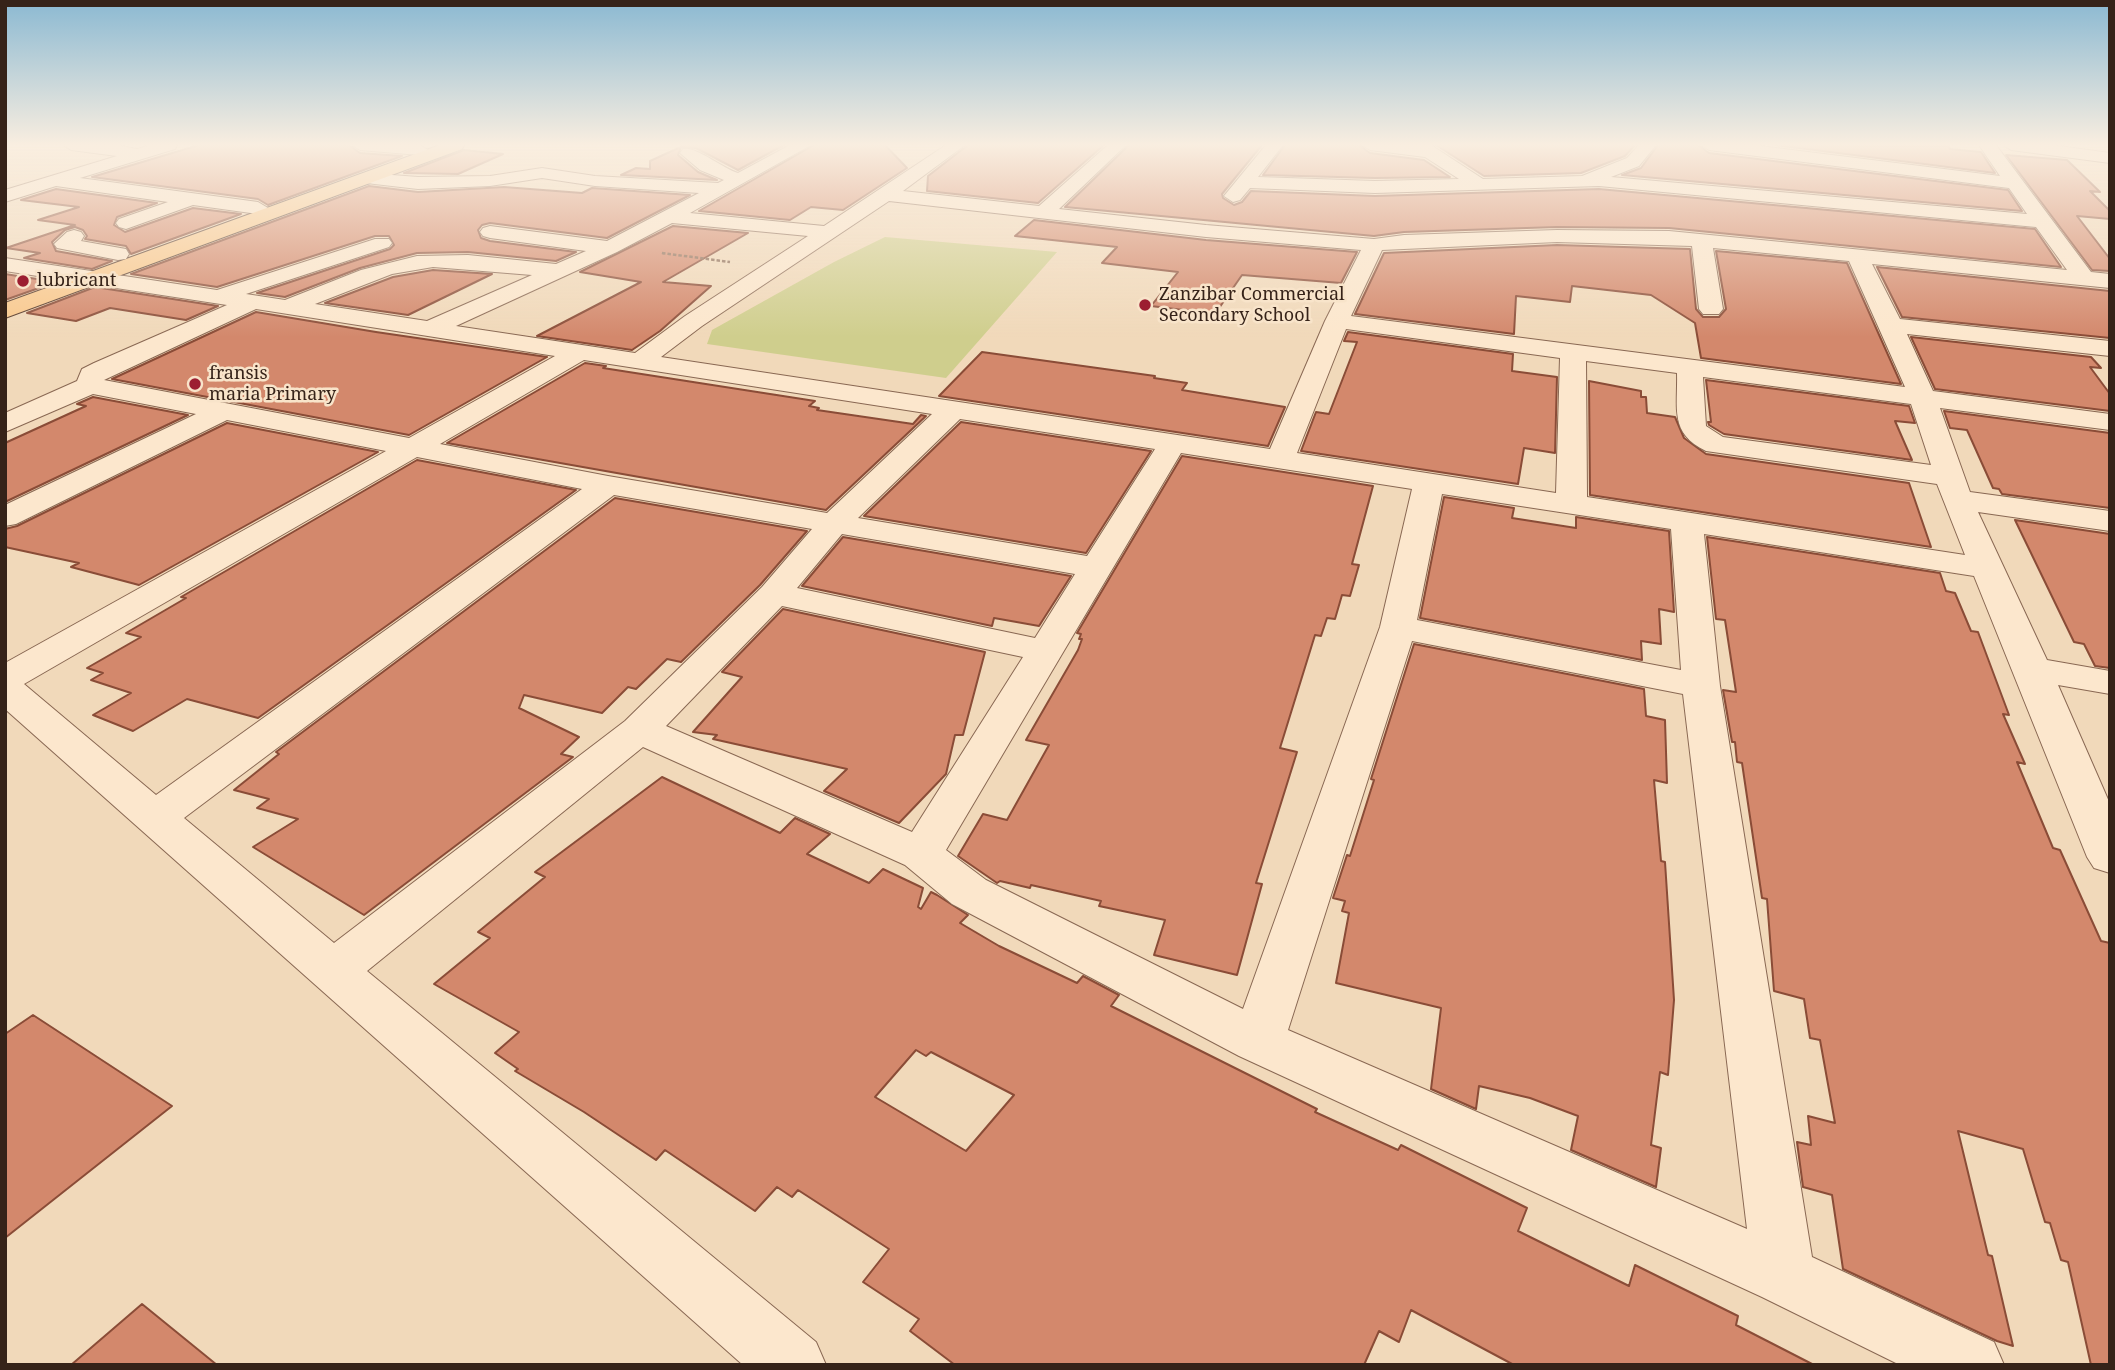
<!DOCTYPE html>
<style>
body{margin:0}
#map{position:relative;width:2115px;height:1370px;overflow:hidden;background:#f1d9ba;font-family:"Noto Serif",serif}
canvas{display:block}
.frame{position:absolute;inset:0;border:7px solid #362319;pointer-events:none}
</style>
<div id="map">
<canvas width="2115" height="1370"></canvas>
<div class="frame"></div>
</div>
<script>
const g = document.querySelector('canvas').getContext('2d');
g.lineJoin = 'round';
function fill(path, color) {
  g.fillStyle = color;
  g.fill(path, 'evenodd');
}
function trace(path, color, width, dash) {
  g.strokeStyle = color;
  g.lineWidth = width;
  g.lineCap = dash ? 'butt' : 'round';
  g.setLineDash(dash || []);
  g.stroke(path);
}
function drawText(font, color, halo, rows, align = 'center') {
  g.font = font + ' "Noto Serif",serif';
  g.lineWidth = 5;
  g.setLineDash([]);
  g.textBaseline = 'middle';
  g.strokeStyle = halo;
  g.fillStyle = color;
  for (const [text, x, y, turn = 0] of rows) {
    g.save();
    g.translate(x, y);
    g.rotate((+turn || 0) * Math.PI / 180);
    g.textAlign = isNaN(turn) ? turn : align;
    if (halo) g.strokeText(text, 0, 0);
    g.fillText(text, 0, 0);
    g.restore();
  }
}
fill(new Path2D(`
 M 885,237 L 1057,252 L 946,378 L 707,344 L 712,330 L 834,262 Z`), '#cfce8d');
const building = new Path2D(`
 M 199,145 L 349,145 L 360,153 L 402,156 L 268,205 L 258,199 L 92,177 Z
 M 685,145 L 784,145 L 738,170 L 696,148 L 681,147 L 678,155 L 698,172 L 717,180 L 621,175 L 636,168 L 650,169 L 650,161 Z
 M 814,145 L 885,145 L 907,168 L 843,210 L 811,207 L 790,220 L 699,211 Z
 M 968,145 L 1104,145 L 1038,203 L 927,191 L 928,176 Z
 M 1129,145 L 1262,145 L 1222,194 L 1223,198 L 1234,205 L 1242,202 L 1251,191 L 1375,196 L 1599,189 L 2035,229 L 2061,267 L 1669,228 L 1557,227 L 1404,232 L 1374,236 L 1065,207 Z
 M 1285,145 L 1359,145 L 1370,153 L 1424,160 L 1450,177 L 1375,178 L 1263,175 Z
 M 1436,145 L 1635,145 L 1625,156 L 1581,173 L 1484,176 Z
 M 1658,145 L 1698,145 L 1709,153 L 2008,190 L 2022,211 L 1622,175 L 1641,168 Z
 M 1775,145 L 1949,146 L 1950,149 L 1981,152 L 1995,173 Z
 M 464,150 L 503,154 L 458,174 L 404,173 Z
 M 2006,155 L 2067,160 L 2100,192 L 2090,191 L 2110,211 L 2110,219 L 2077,216 L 2110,259 L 2110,271 L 2092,270 Z
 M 369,186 L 418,192 L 504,187 L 582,193 L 592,188 L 690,195 L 607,238 L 490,223 L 482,225 L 478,230 L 481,238 L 490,241 L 576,252 L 556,261 L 468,252 L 417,253 L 360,268 L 285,297 L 257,293 L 390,249 L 394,245 L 389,236 L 375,236 L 217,287 L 131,274 Z
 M 56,189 L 157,203 L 117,217 L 114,225 L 125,232 L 193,208 L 241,214 L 131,254 L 126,246 L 85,239 L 87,236 L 83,230 L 75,227 L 65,230 L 52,242 L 56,251 L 112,261 L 92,269 L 24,258 L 40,253 L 6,248 L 75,225 L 38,220 L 79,207 L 21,200 Z
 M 1034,220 L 1206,240 L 1357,252 L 1341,283 L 1242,275 L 1215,314 L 1151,306 L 1178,272 L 1102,263 L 1117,247 L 1015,236 Z
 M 673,226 L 748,233 L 663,282 L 711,286 L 660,331 L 632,350 L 537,336 L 641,282 L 580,272 Z
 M 1557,245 L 1690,249 L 1696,309 L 1703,317 L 1719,317 L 1726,309 L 1716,251 L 1847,263 L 1901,384 L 1701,358 L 1695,323 L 1651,295 L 1572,286 L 1570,302 L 1516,296 L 1514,334 L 1355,314 L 1384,253 Z
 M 1877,267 L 2110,291 L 2110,338 L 1902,317 Z
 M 433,270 L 492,274 L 408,315 L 325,303 L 393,277 Z
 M 5,274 L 56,282 L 5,300 Z
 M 95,287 L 218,306 L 186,320 L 110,308 L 76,321 L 27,313 Z
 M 256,312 L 376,332 L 547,357 L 409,435 L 112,379 Z
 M 1348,332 L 1513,354 L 1512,371 L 1557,377 L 1555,453 L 1524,448 L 1518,484 L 1301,451 L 1316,412 L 1329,414 L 1357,342 L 1344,341 Z
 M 1911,337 L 2091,357 L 2101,368 L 2090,367 L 2110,394 L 2110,411 L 1935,389 Z
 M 982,352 L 1155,376 L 1154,378 L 1187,383 L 1182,390 L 1285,407 L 1268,446 L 939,396 Z
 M 585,363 L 606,366 L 603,368 L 815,401 L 809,406 L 819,408 L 817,410 L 913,424 L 921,415 L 926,416 L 826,510 L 447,443 Z
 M 1706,380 L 1909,406 L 1915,423 L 1895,421 L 1912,460 L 1724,434 L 1709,425 L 1708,422 L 1711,422 Z
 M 1589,381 L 1641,391 L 1641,397 L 1646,397 L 1647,413 L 1675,417 L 1684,438 L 1706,454 L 1909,483 L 1931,547 L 1590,495 Z
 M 93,397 L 188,415 L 5,502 L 5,443 L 86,406 L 77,404 Z
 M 1944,411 L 2110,433 L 2110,508 L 2002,494 L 1999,489 L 1993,488 L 1967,430 L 1950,428 Z
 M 961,422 L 1151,451 L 1086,553 L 864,516 Z
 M 227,423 L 378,452 L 139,585 L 71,567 L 79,563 L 5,547 L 5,529 L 17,526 Z
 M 1182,456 L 1373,486 L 1352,564 L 1359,565 L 1350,596 L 1342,595 L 1335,619 L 1327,618 L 1321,636 L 1315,635 L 1280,748 L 1297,752 L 1256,883 L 1262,884 L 1237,975 L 1154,955 L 1165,920 L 1099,906 L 1101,901 L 1031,885 L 1030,888 L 1000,881 L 997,883 L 958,856 L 983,814 L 1007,820 L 1049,745 L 1026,740 L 1078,650 L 1082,639 L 1079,639 L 1081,634 L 1077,633 Z
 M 417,460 L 576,490 L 258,718 L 187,699 L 133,731 L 93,715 L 131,693 L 91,680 L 103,673 L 87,668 L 141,637 L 126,633 L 186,598 L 181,597 Z
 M 1444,497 L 1514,508 L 1512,518 L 1576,528 L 1576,517 L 1669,531 L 1674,612 L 1659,609 L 1661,644 L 1641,641 L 1642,660 L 1420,618 Z
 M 615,498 L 807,531 L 760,585 L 681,662 L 667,659 L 636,689 L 628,687 L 602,713 L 524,695 L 519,708 L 579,737 L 561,754 L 573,757 L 364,915 L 253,847 L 298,819 L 257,808 L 269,799 L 234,790 L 279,754 L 276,752 Z
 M 2015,520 L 2110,534 L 2110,668 L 2095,666 L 2084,644 L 2074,642 Z
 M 843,537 L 1071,576 L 1039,626 L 994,618 L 992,626 L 802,586 Z
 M 1707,537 L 1940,573 L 1946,591 L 1955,593 L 1971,631 L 1978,632 L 2009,715 L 2003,714 L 2025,764 L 2017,762 L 2053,848 L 2060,850 L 2101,941 L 2110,943 L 2110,1365 L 2091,1365 L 2068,1262 L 2061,1260 L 2050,1223 L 2045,1222 L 2023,1149 L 1958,1131 L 1988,1255 L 1992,1256 L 2013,1346 L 1997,1341 L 1843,1269 L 1832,1195 L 1803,1187 L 1797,1142 L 1811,1145 L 1808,1116 L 1835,1123 L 1820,1040 L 1810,1038 L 1804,999 L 1774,991 L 1767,899 L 1762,898 L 1742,763 L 1737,762 L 1735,742 L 1732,742 L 1723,690 L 1736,692 L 1725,620 L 1716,619 Z
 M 783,609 L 985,652 L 963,735 L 955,735 L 946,774 L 899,823 L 824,791 L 847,769 L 713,739 L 717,735 L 693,732 L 742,677 L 722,672 Z
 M 1414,644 L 1644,689 L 1646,716 L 1665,720 L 1667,783 L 1654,780 L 1661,861 L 1665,862 L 1674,1000 L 1668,1075 L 1660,1072 L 1651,1145 L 1661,1148 L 1656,1187 L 1571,1150 L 1578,1116 L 1530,1098 L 1479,1086 L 1476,1109 L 1431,1089 L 1441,1008 L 1336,983 L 1349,913 L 1342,911 L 1345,901 L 1333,898 L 1347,855 L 1350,856 L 1374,780 L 1371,779 Z
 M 662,777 L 780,833 L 795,818 L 830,834 L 807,854 L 869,883 L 883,869 L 923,888 L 918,907 L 921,909 L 931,892 L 937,895 L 968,915 L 960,923 L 999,946 L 1077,983 L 1083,976 L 1119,995 L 1111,1006 L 1317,1109 L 1315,1112 L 1398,1150 L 1401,1145 L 1527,1208 L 1518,1231 L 1629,1286 L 1635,1265 L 1738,1316 L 1736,1325 L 1814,1365 L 1514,1365 L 1411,1310 L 1399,1342 L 1379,1331 L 1364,1365 L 955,1365 L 910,1331 L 919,1319 L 863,1282 L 889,1249 L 798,1190 L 792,1197 L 777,1187 L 755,1211 L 665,1150 L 656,1160 L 584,1112 L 515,1071 L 518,1069 L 495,1053 L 519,1032 L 434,984 L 490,938 L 478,932 L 545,877 L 535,872 ZM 916,1050 L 926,1056 L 931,1052 L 1014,1095 L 966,1151 L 875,1097 Z
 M 33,1015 L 172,1106 L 5,1238 L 5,1034 Z
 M 142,1304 L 217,1365 L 71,1365 Z`);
fill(building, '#d3886c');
trace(building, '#8a4c37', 2);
const minor = new Path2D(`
 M 63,145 L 116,145 L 137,149 L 151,145 L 177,145 L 175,149 L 80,178 L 258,202 L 268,208 L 258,214 L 193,205 L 126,229 L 119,227 L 116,223 L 119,219 L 168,202 L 56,186 L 5,202 L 5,190 L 117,156 L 71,150 Z
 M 352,145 L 420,145 L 428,150 L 419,155 L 360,150 Z
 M 790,145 L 811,145 L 690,213 L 824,226 L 946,145 L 965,145 L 903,191 L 1039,206 L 1108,145 L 1126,145 L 1059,209 L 1206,225 L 1374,239 L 1404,235 L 1557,230 L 1669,231 L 2067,270 L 2036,227 L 1599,186 L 1375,193 L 1250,188 L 1240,200 L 1233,202 L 1224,196 L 1266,145 L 1283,145 L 1258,177 L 1375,181 L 1459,179 L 1425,157 L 1370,150 L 1362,145 L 1431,145 L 1483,179 L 1582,176 L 1627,158 L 1639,145 L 1656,145 L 1639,166 L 1611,177 L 2027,214 L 2009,188 L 1709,150 L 1701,145 L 1752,145 L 2000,176 L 1979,145 L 1996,145 L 2091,272 L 2110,274 L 2110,288 L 1872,264 L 1900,319 L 2110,341 L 2110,356 L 1907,334 L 1933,391 L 2110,414 L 2110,430 L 1940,408 L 1970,492 L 2110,511 L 2110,531 L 1978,512 L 2047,660 L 2110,671 L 2110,694 L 2058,685 L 2110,804 L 2110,873 L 2094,868 L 2087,857 L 1974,576 L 1704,534 L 1720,686 L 1812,1257 L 1994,1342 L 2004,1365 L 1900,1365 L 1762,1297 L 1239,1056 L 952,904 L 905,865 L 643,747 L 367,971 L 816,1342 L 826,1365 L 743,1365 L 5,709 L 5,663 L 386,451 L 227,420 L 16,524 L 5,526 L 5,505 L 196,414 L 93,394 L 5,432 L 5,413 L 77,381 L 82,369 L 94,363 L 227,305 L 5,271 L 5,258 L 217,290 L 375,239 L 389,239 L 392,243 L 389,247 L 246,294 L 285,300 L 361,270 L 417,256 L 468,255 L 556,264 L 586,251 L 490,238 L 483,236 L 480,232 L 483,228 L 490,226 L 607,241 L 699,193 L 595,186 L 542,178 L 490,186 L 418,189 L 366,183 L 357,178 L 366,173 L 418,177 L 490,176 L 542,168 L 595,176 L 718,183 L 724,180 L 700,170 L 680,153 L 683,149 C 696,146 722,168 738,173 ZM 889,201 L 1206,237 L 1361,250 L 1325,321 L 1270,449 L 661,357 L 702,326 ZM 672,223 L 808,236 L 685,316 L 635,353 L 456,326 L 617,252 ZM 1557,242 L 1692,246 L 1699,309 L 1703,314 L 1719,314 L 1723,309 L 1713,248 L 1849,261 L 1905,387 L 1351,316 L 1382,250 ZM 433,267 L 532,275 L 427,321 L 315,304 L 392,274 ZM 256,309 L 555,356 L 409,438 L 104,380 ZM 1346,329 L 1560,358 L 1556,493 L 1297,453 ZM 584,360 L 932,414 L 827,513 L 608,476 L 440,444 ZM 1586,361 L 1677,373 C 1678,409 1669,433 1706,451 L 1937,484 L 1965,555 L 1587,497 ZM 1703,377 L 1911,404 L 1931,465 L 1723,437 L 1706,426 ZM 960,419 L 1155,449 L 1087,556 L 858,518 ZM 1181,453 L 1412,489 L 1380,627 L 1243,1009 L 986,880 L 946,850 ZM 417,457 L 582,489 L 156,795 L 24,684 ZM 1442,494 L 1671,529 L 1681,670 L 1417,620 ZM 614,495 L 812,529 L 762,587 L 625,721 L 334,943 L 184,818 ZM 842,534 L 1075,574 L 1035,638 L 797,588 ZM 782,606 L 1023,657 L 912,832 L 666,726 ZM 1412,641 L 1683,694 L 1747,1229 L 1288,1030 Z
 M 2003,145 L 2052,145 L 2110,153 L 2110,163 L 2011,150 Z
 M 74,230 L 81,232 L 84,236 L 81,241 L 126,249 L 129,254 L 126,259 L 118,260 L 57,248 L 54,244 L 67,232 Z`);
const major = new Path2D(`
 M 440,145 L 464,145 L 462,149 L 5,318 L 5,303 Z`);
trace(minor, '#896853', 2);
trace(major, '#553728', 2);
trace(new Path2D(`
 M 662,253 L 666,254`), '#896853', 2, [2.5, 2]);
trace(new Path2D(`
 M 662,253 L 730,262`), '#896853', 2.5, [3.5, 2]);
fill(minor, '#fce7cd');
fill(major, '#f9c88c');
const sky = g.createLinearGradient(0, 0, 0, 337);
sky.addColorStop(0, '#8bb9d2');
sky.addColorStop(0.43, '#f9eee0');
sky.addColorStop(1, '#f9eee000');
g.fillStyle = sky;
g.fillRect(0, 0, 2115, 337);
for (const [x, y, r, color] of [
 [23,281,7,"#9c1e31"],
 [1145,305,7,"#9c1e31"],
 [195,384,7,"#9c1e31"]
]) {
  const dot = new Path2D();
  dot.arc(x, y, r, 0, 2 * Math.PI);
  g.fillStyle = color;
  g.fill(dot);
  trace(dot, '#f8e4ca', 2.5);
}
drawText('18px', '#362319', '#f8e4ca', [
 ["lubricant",37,281],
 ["Zanzibar Commercial",1159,295],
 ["Secondary School",1159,316],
 ["fransis",209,374],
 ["maria Primary",209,395]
], 'left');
</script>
